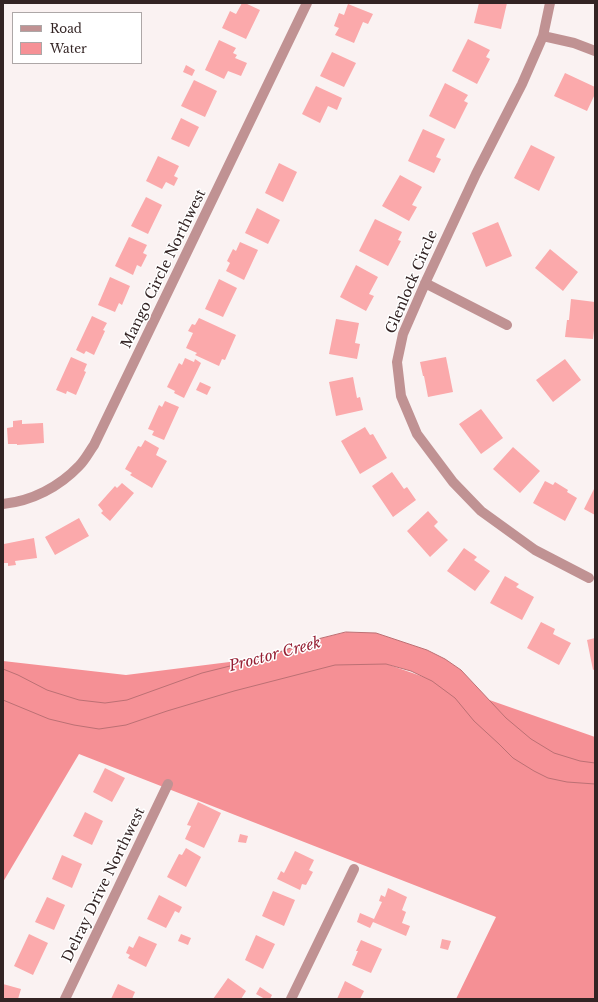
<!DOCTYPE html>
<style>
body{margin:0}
#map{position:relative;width:598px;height:1002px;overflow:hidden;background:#faf2f2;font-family:"Libre Baskerville",serif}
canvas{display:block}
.frame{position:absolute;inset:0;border:4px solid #332424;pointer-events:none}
.legend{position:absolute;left:12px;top:12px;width:130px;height:52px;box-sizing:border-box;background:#fff;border:1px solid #ada7a7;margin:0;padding:5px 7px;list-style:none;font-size:12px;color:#332424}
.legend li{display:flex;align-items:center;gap:8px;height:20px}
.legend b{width:20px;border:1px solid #ada7a7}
</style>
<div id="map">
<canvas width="598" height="1002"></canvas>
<div class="frame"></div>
<ul class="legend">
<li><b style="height:5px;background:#c09293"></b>Road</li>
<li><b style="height:11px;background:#f69196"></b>Water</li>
</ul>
</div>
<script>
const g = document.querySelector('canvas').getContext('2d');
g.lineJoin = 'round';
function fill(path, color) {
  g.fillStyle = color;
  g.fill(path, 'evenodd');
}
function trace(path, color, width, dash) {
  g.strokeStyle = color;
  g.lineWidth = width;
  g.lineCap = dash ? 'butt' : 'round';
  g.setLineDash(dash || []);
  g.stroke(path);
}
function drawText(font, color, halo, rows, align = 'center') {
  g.font = font + ' "Libre Baskerville",serif';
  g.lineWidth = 3;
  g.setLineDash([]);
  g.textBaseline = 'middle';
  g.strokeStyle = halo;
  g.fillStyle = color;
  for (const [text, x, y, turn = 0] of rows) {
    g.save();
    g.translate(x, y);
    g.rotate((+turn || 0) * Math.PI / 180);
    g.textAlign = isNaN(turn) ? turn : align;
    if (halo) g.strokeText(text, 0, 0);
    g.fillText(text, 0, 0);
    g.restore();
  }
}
fill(new Path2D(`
 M 341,648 L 595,737 L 595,999 L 456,999 L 496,917 L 79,754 L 3,882 L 3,661 L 126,675 Z`), '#f59095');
const water = new Path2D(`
 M 346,632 L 376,633 L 427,650 L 445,659 L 461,670 L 506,718 L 531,739 L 554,753 L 580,761 L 595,763 L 595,784 L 567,782 L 548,778 L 534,771 L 513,758 L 499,744 L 474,721 L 455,698 L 432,681 L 411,671 L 386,664 L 335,665 L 234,691 L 167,711 L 126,725 L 99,729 L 74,725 L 49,719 L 3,700 L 3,669 L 18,675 L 47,690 L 79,700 L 105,703 L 127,700 L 202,673 L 262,658 L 314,640 Z`);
fill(water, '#f69196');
trace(water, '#bc7074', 1);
fill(new Path2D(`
 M 242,3 L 245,3 L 260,10 L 246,39 L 222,28 L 230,11 L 236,14 Z
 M 479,3 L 507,3 L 501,29 L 474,23 Z
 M 348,4 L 373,14 L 368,24 L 363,22 L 354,43 L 335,35 L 339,28 L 334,26 L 339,13 L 344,15 Z
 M 468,39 L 490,50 L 486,57 L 490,59 L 477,84 L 452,71 Z
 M 219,40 L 236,48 L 233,53 L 237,55 L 235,58 L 247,63 L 241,76 L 228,71 L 224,79 L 205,70 Z
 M 332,52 L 356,63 L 344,87 L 320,76 Z
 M 186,65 L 195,70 L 192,76 L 183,72 Z
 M 565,73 L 595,87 L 595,94 L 587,111 L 554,96 Z
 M 194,80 L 217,91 L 205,117 L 181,106 Z
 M 445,83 L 468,95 L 464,101 L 468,103 L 455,129 L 429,116 Z
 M 316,86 L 342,98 L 337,110 L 328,106 L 320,123 L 302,114 Z
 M 181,118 L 199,127 L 189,147 L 171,139 Z
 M 423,129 L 445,139 L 436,157 L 441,159 L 434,173 L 408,161 Z
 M 531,145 L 555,157 L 539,191 L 514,178 Z
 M 158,156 L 179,166 L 174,176 L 178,178 L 174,186 L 166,182 L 162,189 L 146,181 Z
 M 279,163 L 297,172 L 283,202 L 265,193 Z
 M 400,175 L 422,187 L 412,205 L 417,207 L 409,221 L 382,206 Z
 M 146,197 L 162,205 L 148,234 L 131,226 Z
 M 257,208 L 280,220 L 268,244 L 245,233 Z
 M 375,219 L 402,232 L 398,240 L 401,241 L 388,266 L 359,251 Z
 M 498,222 L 512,256 L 486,267 L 472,233 Z
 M 129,237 L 147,245 L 143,253 L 147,255 L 141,267 L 137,265 L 133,275 L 115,266 Z
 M 240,242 L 258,250 L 244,280 L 226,271 L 230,263 L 227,261 L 233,249 L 236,251 Z
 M 550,249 L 578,272 L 563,291 L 535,268 Z
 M 356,265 L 378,277 L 369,294 L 374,296 L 366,311 L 340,297 Z
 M 110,277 L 130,286 L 122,305 L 119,303 L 115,312 L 98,305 Z
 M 219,279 L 237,288 L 223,317 L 205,309 Z
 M 571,299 L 595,302 L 595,321 L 593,339 L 565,337 L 567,320 L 569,320 Z
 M 92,316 L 107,323 L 103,330 L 105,331 L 94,355 L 86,351 L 84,354 L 76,350 Z
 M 199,318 L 236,335 L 225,360 L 222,359 L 219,366 L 195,355 L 197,353 L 186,348 L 193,333 L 188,331 L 192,324 L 195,325 Z
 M 336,319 L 359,323 L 355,343 L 360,344 L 357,359 L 329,354 Z
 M 71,357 L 87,364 L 84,371 L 86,372 L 76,395 L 67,391 L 66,394 L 56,390 Z
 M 446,357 L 453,392 L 428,397 L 424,376 L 423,376 L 420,362 Z
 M 185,358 L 194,362 L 195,359 L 201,363 L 184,398 L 174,393 L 175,391 L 167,387 L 179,363 L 182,365 Z
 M 565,359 L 581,380 L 553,402 L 536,380 Z
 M 353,377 L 357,398 L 360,397 L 363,410 L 336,416 L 329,382 Z
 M 200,382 L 211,387 L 207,395 L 196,390 Z
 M 165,401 L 179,407 L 164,440 L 152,435 L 154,431 L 148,429 L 159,405 L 162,407 Z
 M 481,409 L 503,438 L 481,454 L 459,424 Z
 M 22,420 L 22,424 L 43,423 L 44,443 L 17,445 L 17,444 L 8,444 L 7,428 L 13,427 L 13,421 Z
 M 365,427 L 370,435 L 373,434 L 387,458 L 360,474 L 341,441 Z
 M 145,440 L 159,448 L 156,455 L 167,461 L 152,488 L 130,475 L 132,473 L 125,469 L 138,446 L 141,447 Z
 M 513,447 L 540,471 L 520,493 L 493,469 Z
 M 392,472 L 404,489 L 407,487 L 416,500 L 393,517 L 372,486 Z
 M 545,481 L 553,485 L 555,482 L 568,490 L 567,492 L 577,498 L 565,521 L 533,503 Z
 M 122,483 L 134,493 L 110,521 L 101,513 L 103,511 L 98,505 L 115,486 L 117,488 Z
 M 595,487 L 595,515 L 584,509 Z
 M 428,511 L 438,522 L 434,526 L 448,540 L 430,557 L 407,531 Z
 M 79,518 L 89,536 L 55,555 L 45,537 Z
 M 34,538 L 37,558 L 15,561 L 16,565 L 8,566 L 8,563 L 3,563 L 4,544 Z
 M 464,548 L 477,557 L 474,560 L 490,571 L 475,591 L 447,571 Z
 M 505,576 L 519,584 L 516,587 L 534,597 L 522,620 L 490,603 Z
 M 541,622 L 555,629 L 553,634 L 571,643 L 559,665 L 527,648 Z
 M 595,638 L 595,669 L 593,670 L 587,640 Z
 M 105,768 L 125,778 L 112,802 L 93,792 Z
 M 198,802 L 221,813 L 204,848 L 185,839 L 191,826 L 187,825 Z
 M 85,812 L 103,821 L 92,845 L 73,836 Z
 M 240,834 L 248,836 L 246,843 L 238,842 Z
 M 186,848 L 201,857 L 186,887 L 167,877 L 179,854 L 182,855 Z
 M 295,851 L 314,860 L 309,870 L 313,872 L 306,885 L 302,884 L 300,890 L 277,879 L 281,871 L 284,873 Z
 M 62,855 L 82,864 L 72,888 L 52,879 Z
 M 388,888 L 407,897 L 402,910 L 406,912 L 402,923 L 410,926 L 406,936 L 373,922 L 370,928 L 357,922 L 360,913 L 374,919 L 382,902 L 379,901 L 381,895 L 385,897 Z
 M 273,891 L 295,900 L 284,926 L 262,916 Z
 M 159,895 L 182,907 L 179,913 L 175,911 L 166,928 L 147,919 Z
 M 47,897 L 65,905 L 54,930 L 35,922 Z
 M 29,934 L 48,943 L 33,975 L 14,966 Z
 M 181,934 L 191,938 L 188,945 L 178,941 Z
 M 256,935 L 275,944 L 263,969 L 245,960 Z
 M 139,936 L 157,944 L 146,967 L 128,958 L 130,955 L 126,953 L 129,946 L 133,948 Z
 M 442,939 L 451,941 L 448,950 L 440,948 Z
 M 361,940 L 382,949 L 371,973 L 352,965 L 358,951 L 356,951 Z
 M 228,978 L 246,991 L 241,999 L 213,999 Z
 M 345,981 L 364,991 L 360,999 L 337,999 Z
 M 3,984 L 21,989 L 18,999 L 3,999 Z
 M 118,984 L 135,992 L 132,999 L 111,999 Z
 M 260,987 L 272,995 L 270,999 L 265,999 L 256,994 Z`), '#fba9ab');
trace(new Path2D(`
 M 550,3 L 543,36 L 522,84 L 476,174 L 427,279 L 403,334 L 397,362 L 401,396 L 417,434 L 453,482 L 481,511 L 535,550 L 589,578
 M 543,36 L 574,43 L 595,51
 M 425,283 L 507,325
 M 3,504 C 32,501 59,487 79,466 C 85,460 89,452 94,445 L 307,3
 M 65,999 L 168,784
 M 291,999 L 354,869`), '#c09293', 10);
drawText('14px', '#332424', '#fff', [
 ["Mango Circle Northwest",164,269,-64],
 ["Glenlock Circle",412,282,-67],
 ["Delray Drive Northwest",104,885,-64]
]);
drawText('italic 15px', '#962034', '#fff', [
 ["Proctor Creek",275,655,-15]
]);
</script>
